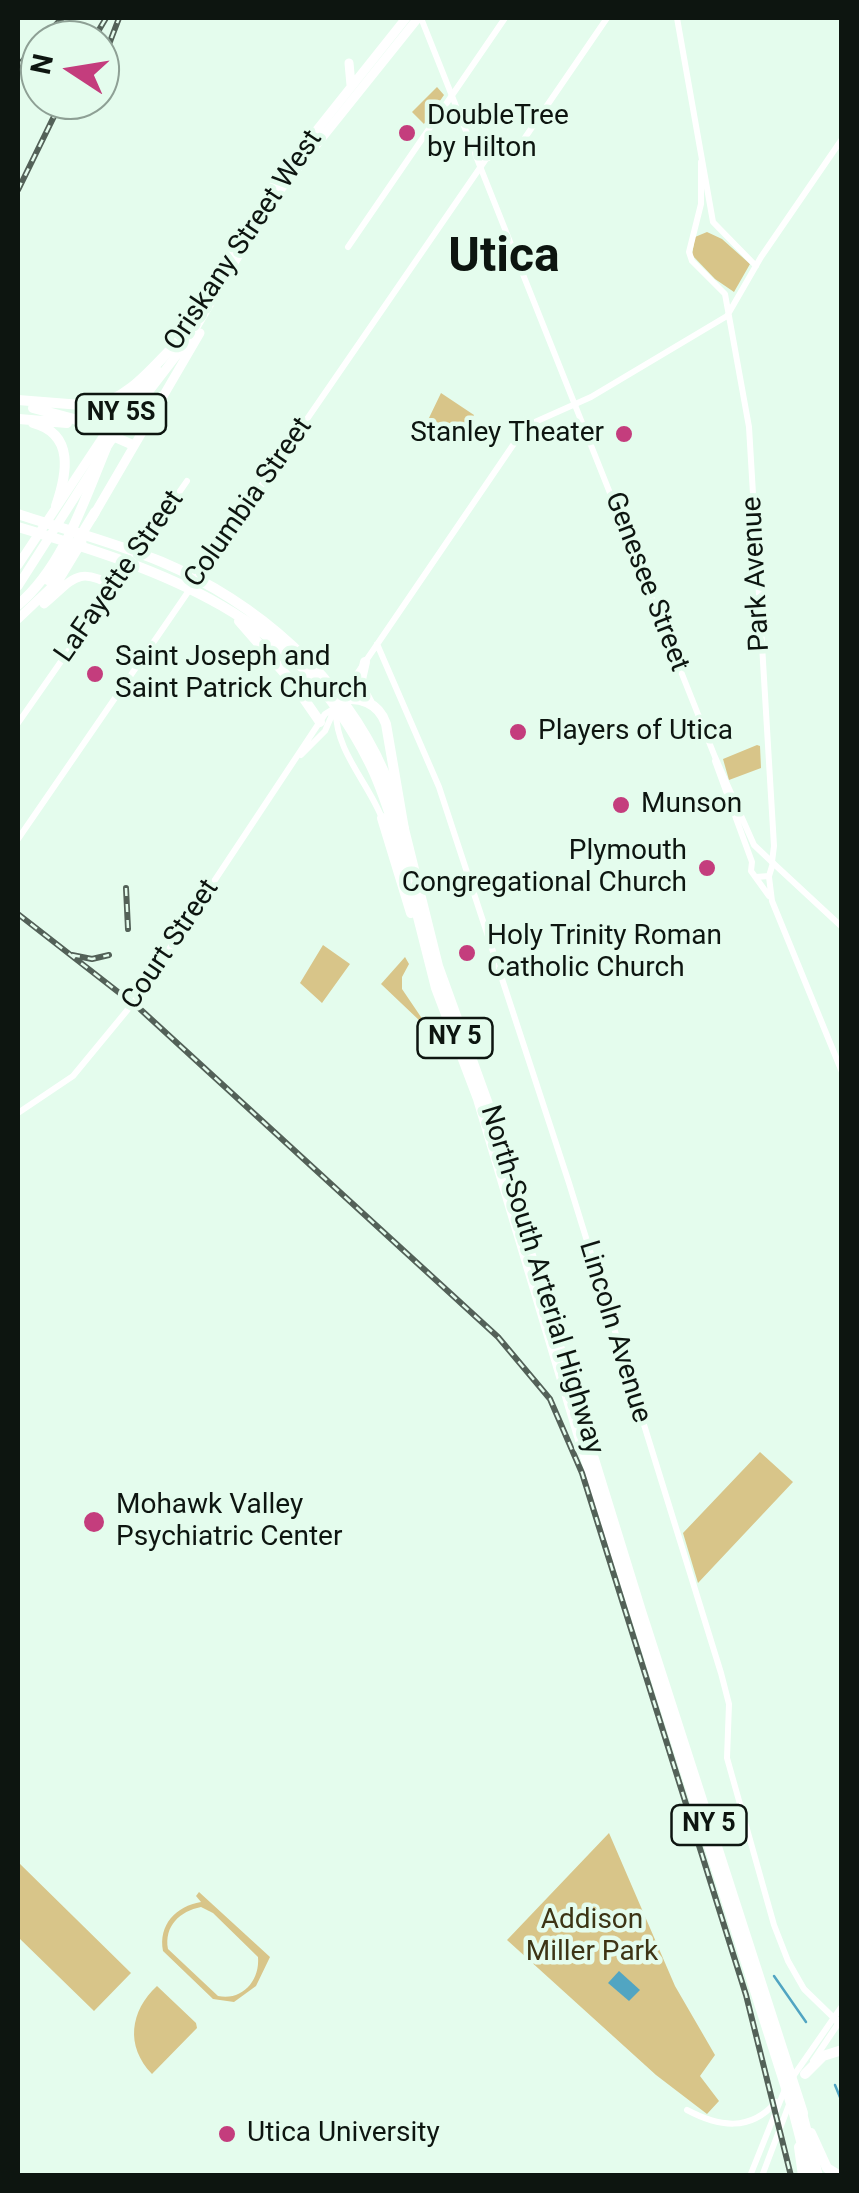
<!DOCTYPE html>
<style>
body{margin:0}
#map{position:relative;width:859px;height:2193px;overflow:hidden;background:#e4fced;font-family:Roboto,sans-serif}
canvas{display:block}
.frame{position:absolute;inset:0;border:20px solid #0d1510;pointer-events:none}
.north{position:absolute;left:20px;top:20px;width:100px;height:100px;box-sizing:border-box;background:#e4fced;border:2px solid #8ea095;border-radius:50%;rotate:282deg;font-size:28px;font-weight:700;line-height:40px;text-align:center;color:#0d1510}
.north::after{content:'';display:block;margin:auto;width:35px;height:45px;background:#c43d7d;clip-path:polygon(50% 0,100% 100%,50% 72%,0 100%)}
</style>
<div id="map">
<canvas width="859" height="2193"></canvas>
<div class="frame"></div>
<div class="north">N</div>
</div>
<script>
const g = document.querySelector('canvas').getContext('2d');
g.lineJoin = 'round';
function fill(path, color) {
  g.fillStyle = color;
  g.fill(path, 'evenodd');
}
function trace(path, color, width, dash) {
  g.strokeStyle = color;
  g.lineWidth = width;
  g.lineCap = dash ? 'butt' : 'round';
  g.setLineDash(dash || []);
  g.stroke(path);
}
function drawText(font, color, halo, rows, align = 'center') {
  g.font = font + ' Roboto,sans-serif';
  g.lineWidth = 9;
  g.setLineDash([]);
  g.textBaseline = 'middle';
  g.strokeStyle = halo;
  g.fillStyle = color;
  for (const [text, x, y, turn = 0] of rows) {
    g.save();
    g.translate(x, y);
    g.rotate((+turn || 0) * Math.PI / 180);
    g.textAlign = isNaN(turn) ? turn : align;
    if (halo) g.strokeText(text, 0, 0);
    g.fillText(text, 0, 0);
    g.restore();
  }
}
fill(new Path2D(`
 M 437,87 L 444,95 L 424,124 L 412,112 Z
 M 707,232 L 722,239 L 750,264 L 734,292 L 715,279 L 692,255 L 695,237 Z
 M 441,393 L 474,415 L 458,441 L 428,420 Z
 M 757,745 L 760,746 L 761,768 L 729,780 L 723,759 Z
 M 323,945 L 350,964 L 322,1003 L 300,983 Z
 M 405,957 L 409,964 L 402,977 L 402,989 L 423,1020 L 421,1022 L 381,984 Z
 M 760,1452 L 793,1482 L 698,1583 L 683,1533 Z
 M 609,1833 L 675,1986 L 715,2055 L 700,2076 L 719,2101 L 707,2114 L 656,2075 L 507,1940 Z
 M 18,1862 L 131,1973 L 94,2011 L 18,1937 Z
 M 199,1892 L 270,1957 L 256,1986 L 234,2002 L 213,1999 L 163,1951 C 158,1925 176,1906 201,1902 L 196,1896 ZM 201,1907 L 213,1913 L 258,1957 C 260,1981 242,2001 218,1996 L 168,1949 C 164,1926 180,1911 201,1907 Z
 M 157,1986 L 196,2023 L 197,2028 L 152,2074 C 125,2046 130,2011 157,1986 Z`), '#d8c589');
fill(new Path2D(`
 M 619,1971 L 640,1990 L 629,2001 L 608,1983 Z`), '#51a5c2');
trace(new Path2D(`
 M 774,1976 L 806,2022
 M 835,2085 L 842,2102`), '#51a5c2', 2.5);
trace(new Path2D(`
 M 677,18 L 713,222 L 756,266
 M 701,162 L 701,204 L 689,252 L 692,261 L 725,294 L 749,427 L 774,846 L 772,862
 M 348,247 L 505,18
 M 377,644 L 439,787 L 569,1183 L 721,1673 L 729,1704 L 727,1758 L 774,1925 L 788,1961 L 804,1989 L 838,2022
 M 336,712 C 336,751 367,781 382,818
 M 18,723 L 187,481
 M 301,755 L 325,731 L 332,715
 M 18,839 L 486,159 L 522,142 L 607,18
 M 773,863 L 842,927
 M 18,1113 L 73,1076 L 134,1002 L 325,714 L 333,709 L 526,426 L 591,397 L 727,316 L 761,257 L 842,139
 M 813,2061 L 840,2021
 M 792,2078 L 842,2006
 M 687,2110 C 719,2127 750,2132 776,2102
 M 750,2176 L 785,2089
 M 762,2176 L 790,2102`), '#fff', 6);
trace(new Path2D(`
 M 421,18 L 715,757 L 754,845 L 773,863 L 769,876 L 756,877
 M 715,761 L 752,862 L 751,871 L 769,896
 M 769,877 L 772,901 L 842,1072`), '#fff', 6);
trace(new Path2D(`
 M 349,63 L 351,85
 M 175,346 L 277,180 L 406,18
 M 92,518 L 200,333
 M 18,565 L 109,428 L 157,370
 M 18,586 L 110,442 L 189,339 L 269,204 L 418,18
 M 44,604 C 72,581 77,564 114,587
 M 18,619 L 59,580 L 82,542`), '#fff', 9);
trace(new Path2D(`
 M 365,662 L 360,684 L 370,703
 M 338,701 C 359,695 379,703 386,724 L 404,829 L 438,966 L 489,1107 L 517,1210 L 641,1611 L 803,2113
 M 382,818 L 411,913
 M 399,842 L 436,988 L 478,1099 L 586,1460 L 793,2110
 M 805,2074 L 823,2056 L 842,2050
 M 811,2133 L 827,2168 L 840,2176
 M 799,2147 L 803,2176`), '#fff', 10);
trace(new Path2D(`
 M 18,400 L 94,406 C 131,397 151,368 178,342
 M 33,408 L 74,419 L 133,445
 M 19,419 L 67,423
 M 33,423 C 75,434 67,474 56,506
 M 18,514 C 66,530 115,543 162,562 C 256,602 342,676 384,772 C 392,790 398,810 404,829
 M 18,527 C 166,571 295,614 369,762 C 382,787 390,816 399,842
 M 48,580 L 67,558 L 95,512
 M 18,605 C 63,567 84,501 106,448
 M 239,621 L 293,683 L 320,722
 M 839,2022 L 842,2024
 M 792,2106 L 810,2176
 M 801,2109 L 818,2176`), '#fff', 10);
const rail = new Path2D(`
 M 42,40 L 62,18
 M 93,40 L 106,18
 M 18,66 L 40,42
 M 100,68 L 119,18
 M 18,190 L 62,100
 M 126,888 L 128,929
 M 18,914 L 140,1009 L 498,1337 L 550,1399 L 582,1473 L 746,1995 L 791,2176
 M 72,955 L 92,959 L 109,955`);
trace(rail, '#536158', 6);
trace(rail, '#e4fced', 2.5, [8]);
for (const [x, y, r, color] of [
 [407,133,10,"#c43d7d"],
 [624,434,10,"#c43d7d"],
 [95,674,10,"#c43d7d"],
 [518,732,10,"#c43d7d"],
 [621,805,10,"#c43d7d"],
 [707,868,10,"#c43d7d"],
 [467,953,10,"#c43d7d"],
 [94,1522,12,"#c43d7d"],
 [227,2134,10,"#c43d7d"]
]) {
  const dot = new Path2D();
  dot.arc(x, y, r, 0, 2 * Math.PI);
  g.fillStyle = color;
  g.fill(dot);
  trace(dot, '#e4fced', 4);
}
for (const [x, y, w] of [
 [121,414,90],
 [455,1038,75],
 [709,1825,75]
]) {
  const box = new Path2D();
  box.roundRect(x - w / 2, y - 20, w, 40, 8);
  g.fillStyle = '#e4fced';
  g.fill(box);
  trace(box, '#0d1510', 2.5);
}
drawText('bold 25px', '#0d1510', null, [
 ["NY 5S",121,414],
 ["NY 5",455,1038],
 ["NY 5",709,1825]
]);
drawText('28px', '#0d1510', '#e4fced', [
 ["DoubleTree",427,117],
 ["by Hilton",427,149],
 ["Stanley Theater",604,434,"right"],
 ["Saint Joseph and",115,658],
 ["Saint Patrick Church",115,690],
 ["Players of Utica",538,732],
 ["Munson",641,805],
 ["Plymouth",687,852,"right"],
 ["Congregational Church",687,884,"right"],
 ["Holy Trinity Roman",487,937],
 ["Catholic Church",487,969],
 ["Mohawk Valley",116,1506],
 ["Psychiatric Center",116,1538],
 ["Utica University",247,2134]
], 'left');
drawText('28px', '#0d1510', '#e4fced', [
 ["Oriskany Street West",244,241,-56],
 ["Columbia Street",249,503,-55],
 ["Park Avenue",757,574,-93],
 ["LaFayette Street",120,577,-55],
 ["Genesee Street",646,582,69],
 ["Court Street",171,945,-56],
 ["North-South Arterial Highway",541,1280,73],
 ["Lincoln Avenue",614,1332,73]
]);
drawText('28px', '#3d3415', '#e4fced', [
 ["Addison",592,1921],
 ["Miller Park",592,1953]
]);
drawText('bold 48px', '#0d1510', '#e4fced', [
 ["Utica",504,259]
]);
</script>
